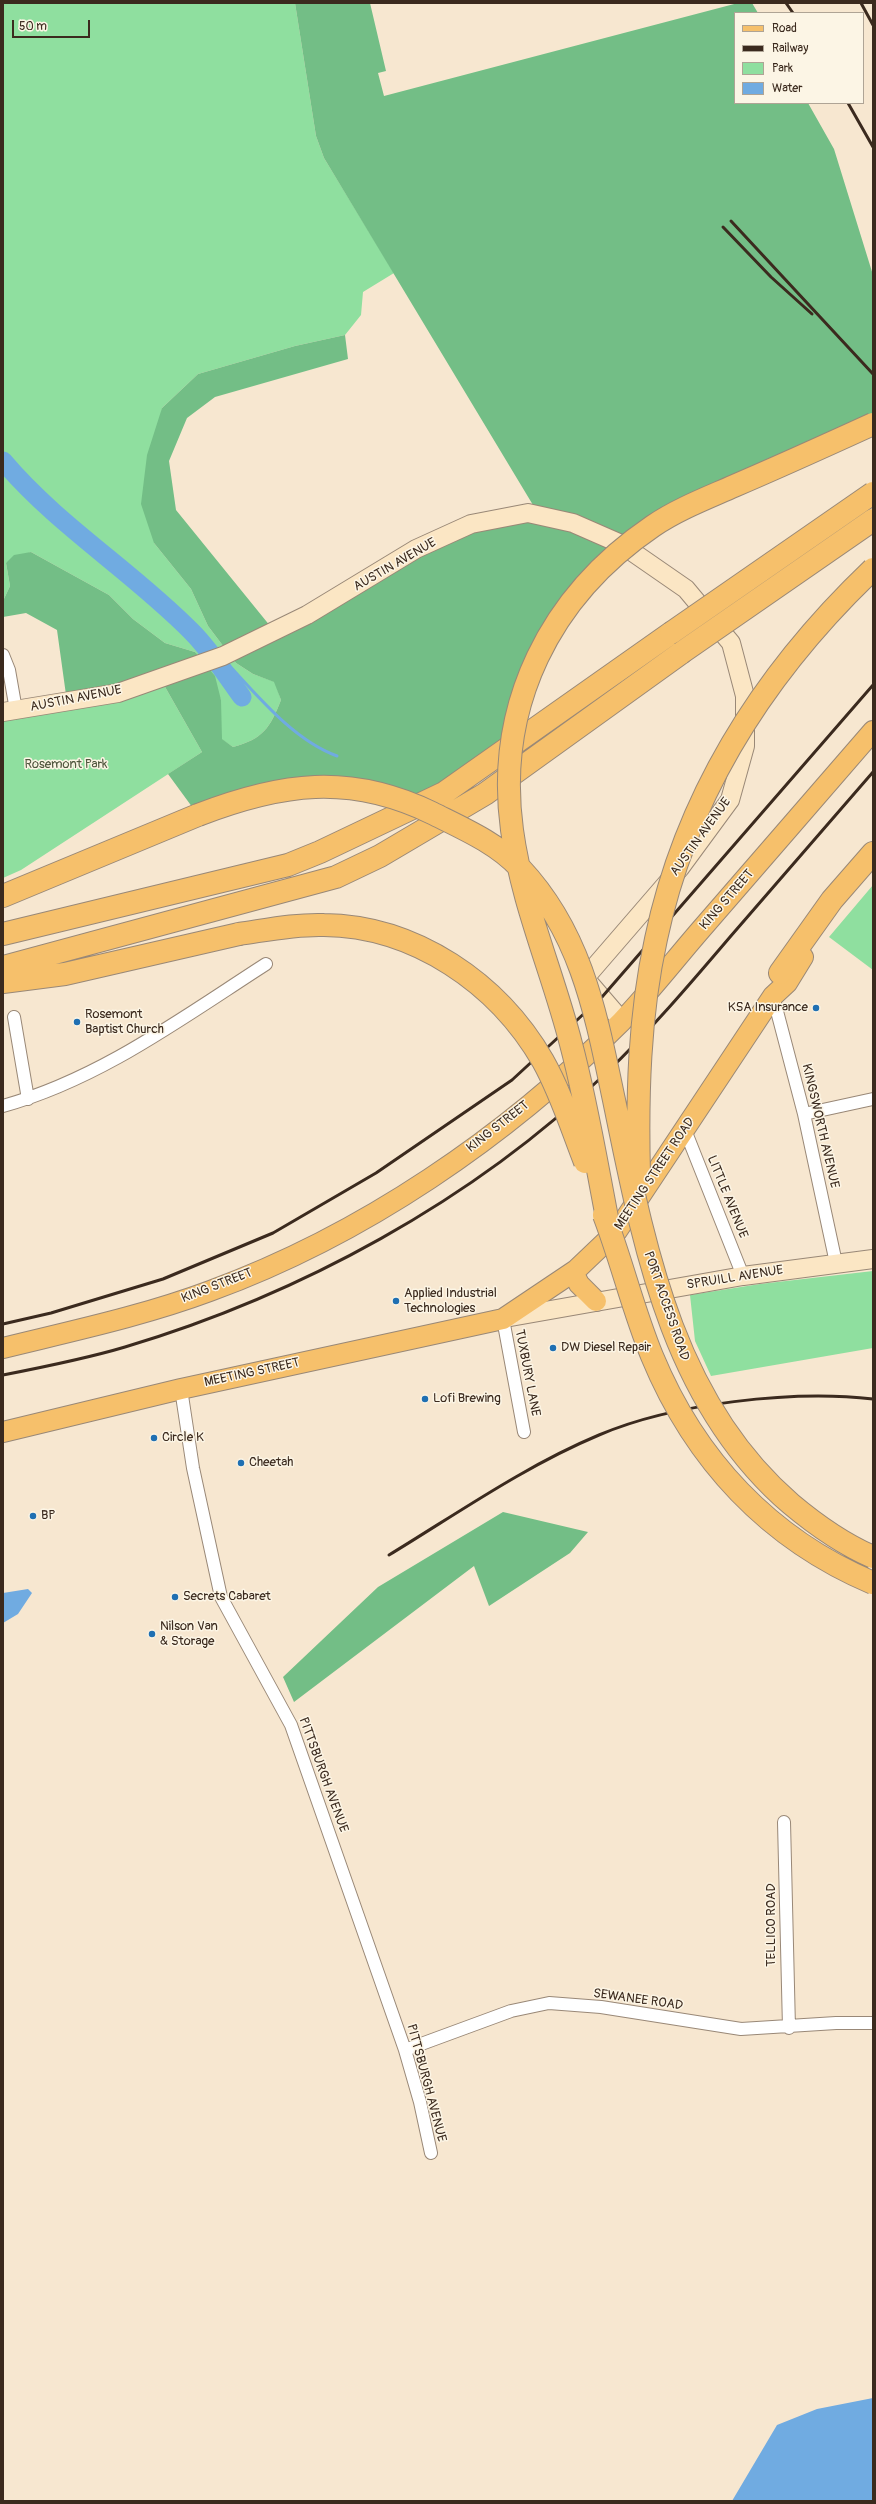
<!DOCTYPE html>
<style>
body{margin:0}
#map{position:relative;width:876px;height:2504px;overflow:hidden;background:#f7e7d0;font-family:Pangolin,sans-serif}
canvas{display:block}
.frame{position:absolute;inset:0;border:4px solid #3b2a1e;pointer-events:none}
.legend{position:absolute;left:734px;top:12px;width:130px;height:92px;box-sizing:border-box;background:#fcf5e5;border:1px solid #afa495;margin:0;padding:5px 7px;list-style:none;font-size:12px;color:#3b2a1e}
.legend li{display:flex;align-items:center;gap:8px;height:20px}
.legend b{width:20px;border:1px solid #afa495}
.scale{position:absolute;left:12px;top:20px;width:78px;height:18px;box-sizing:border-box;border:2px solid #3b2a1e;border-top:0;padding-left:5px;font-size:12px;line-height:14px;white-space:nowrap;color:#3b2a1e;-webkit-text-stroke:3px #fcf5e5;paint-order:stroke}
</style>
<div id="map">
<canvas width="876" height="2504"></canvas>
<div class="frame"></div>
<ul class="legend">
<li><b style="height:5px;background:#f6c06b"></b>Road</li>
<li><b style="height:5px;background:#3b2a1e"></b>Railway</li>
<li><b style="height:11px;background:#8fdf9f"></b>Park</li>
<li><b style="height:11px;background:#70abe1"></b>Water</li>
</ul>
<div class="scale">50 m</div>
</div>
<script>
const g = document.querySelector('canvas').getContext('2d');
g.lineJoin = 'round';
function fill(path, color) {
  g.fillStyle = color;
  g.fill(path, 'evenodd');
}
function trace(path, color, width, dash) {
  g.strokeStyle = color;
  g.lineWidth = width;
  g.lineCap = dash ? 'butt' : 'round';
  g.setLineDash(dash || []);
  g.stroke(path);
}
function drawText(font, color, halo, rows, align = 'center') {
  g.font = font + ' Pangolin,sans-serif';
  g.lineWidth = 3;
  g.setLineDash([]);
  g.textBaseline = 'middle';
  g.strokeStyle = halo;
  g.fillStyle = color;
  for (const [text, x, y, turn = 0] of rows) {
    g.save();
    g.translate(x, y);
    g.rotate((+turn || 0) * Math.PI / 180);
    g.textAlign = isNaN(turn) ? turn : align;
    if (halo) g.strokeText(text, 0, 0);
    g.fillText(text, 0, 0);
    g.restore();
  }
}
fill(new Path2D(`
 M 3,3 L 295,3 L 316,136 L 324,158 L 394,273 L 363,292 L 361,315 L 345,335 L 295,346 L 198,374 L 162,408 L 154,543 L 191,589 L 208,626 L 236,663 L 253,674 L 275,682 L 281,700 C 270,728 263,739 233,747 L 221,739 L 221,700 L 195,652 L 165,643 L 133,619 L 109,595 L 31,552 L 6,563 L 10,586 L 3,601 Z
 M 160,678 L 202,752 L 21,870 L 3,878 L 3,712 Z
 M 873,885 L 873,970 L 829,937 Z
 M 873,1271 L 873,1348 L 711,1376 L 695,1341 L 690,1295 L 760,1284 Z`), '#8fdf9f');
fill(new Path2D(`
 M 295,3 L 370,3 L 386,71 L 378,73 L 384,96 L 738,3 L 752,3 L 758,13 L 735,13 L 735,103 L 808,103 L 834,149 L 873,275 L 873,424 L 683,509 L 573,598 L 514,732 L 416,806 L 345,788 L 198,815 L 168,774 L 202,752 L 160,678 L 67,702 L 57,630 L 26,613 L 3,617 L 3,601 L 10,586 L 6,563 L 14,555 L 31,552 L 109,595 L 133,619 L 165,643 L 195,652 L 215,676 L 221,700 L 222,739 L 233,747 C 263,739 270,728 281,700 L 274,682 L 253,674 L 236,663 L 208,626 L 191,589 L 154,543 L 141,504 L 147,455 L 162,408 L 198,374 L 295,346 L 345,335 L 348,359 L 215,397 L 187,418 L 169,461 L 176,510 L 275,632 L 471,524 L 539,515 L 324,158 L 316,136 Z
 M 503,1512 L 588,1532 L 570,1553 L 489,1606 L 474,1566 L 294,1702 L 283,1677 L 378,1587 Z`), '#73be86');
fill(new Path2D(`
 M 28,1589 L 32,1593 L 18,1614 L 3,1623 L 3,1593 Z
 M 873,2398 L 873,2501 L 732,2501 L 777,2425 L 817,2409 Z`), '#70abe1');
trace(new Path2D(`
 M 3,463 L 142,579 L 217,651
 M 226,662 C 257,695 293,740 337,756`), '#70abe1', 3);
trace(new Path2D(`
 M 3,461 C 58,526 132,571 192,632 C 211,651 226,675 242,697`), '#70abe1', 19);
const street = new Path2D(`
 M 3,655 L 9,670 L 16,710
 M 773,996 L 804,1114 L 836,1263
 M 14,1017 L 28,1099
 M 3,1106 C 100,1079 182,1018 266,964
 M 804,1114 L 873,1099
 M 685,1130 L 743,1276
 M 503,1319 L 524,1432
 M 181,1389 L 193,1468 L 221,1597 L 291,1725 L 405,2050 L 420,2102 L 431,2153
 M 784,1822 L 789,2028
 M 405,2050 L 511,2011 L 549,2003 L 601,2007 L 741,2029 L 836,2023 L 873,2023`);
const secondary = new Path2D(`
 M 3,712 L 118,693 L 223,656 L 307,615 L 416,549 L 471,524 L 528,513 L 573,523 L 621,544 L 686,589 L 731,643 L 745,696 L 745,746 L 730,800 L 680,868 L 585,978 L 622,1021
 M 505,1318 L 743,1276 L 873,1259`);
const primary = new Path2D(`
 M 573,1272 L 579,1284 L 596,1301
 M 3,1348 C 72,1331 143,1316 210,1291 C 363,1235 506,1137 621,1022 C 650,992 676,958 704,926 C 760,861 817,796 873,731
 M 3,1432 L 181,1389 L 503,1319 L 576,1270 L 617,1231 L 773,996 L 787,983 L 803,957`);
const highway = new Path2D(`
 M 3,896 L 198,815
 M 3,934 L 288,865 L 320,852 L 444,793 L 671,633
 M 3,967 L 336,877 L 380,856 L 485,794 L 681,653
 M 780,973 L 832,900 L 873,853
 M 3,982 L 65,974 L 239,934`);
trace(street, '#987', 14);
trace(secondary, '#987', 20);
trace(primary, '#987', 22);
trace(highway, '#987', 24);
trace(street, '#fff', 12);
trace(secondary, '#fbe6c4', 18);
trace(primary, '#f6c06b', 20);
trace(highway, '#f6c06b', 22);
trace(new Path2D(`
 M 786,3 L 793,13
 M 861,3 L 873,25
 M 848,103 L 873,147
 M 731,221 L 873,374
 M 723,227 L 771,277 L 812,314
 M 3,1324 L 51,1313 L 163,1279 L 273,1233 L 376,1173 L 512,1080 L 602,997 L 873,685
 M 3,1375 C 44,1367 85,1359 125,1347 C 299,1295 473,1201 605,1074 C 650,1031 690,984 730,937 C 778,882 826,827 873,772
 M 389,1555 C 458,1513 525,1466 599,1435 C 674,1403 793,1390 873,1399`), '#3b2a1e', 3);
const highwayBridge = new Path2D(`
 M 671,633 L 873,493
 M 681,653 L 873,520
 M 198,815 C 281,783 349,773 432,813 C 462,828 497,843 520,868 C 582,934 596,1015 614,1100 C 644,1246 672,1402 791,1504 C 816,1525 843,1544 873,1557
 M 239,934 C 267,930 295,924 324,925 C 415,926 498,983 543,1061 C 561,1093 572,1129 585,1162
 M 639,1175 C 637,1096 639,1016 656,939 C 687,792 766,671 873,569
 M 604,1215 C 622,1262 633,1310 652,1356 C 695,1460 769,1539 873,1583
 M 609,1228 C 597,1167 587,1104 571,1044 C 553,973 522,904 512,830 C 495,705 550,596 653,526 C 678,509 707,498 734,486 C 781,466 827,445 873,424`);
trace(highwayBridge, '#987', 24, []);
trace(highwayBridge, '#f6c06b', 22);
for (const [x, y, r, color] of [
 [816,1008,4,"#1f6fb2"],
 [77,1022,4,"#1f6fb2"],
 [396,1301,4,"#1f6fb2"],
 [553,1348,4,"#1f6fb2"],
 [425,1399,4,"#1f6fb2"],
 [154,1438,4,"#1f6fb2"],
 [241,1463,4,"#1f6fb2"],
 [33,1516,4,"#1f6fb2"],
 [175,1597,4,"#1f6fb2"],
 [152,1634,4,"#1f6fb2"]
]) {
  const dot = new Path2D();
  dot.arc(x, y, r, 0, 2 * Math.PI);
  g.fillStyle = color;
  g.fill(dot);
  trace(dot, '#fcf5e5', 1.5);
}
drawText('13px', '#3b2a1e', '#fcf5e5', [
 ["AUSTIN AVENUE",395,565,-30],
 ["AUSTIN AVENUE",76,699,-11],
 ["AUSTIN AVENUE",701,837,-54],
 ["KING STREET",727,900,-49],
 ["KINGSWORTH AVENUE",820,1126,77],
 ["KING STREET",498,1127,-38],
 ["MEETING STREET ROAD",655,1174,-56],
 ["LITTLE AVENUE",727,1197,68],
 ["SPRUILL AVENUE",735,1278,-9],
 ["KING STREET",217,1286,-21],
 ["PORT ACCESS ROAD",666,1306,71],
 ["MEETING STREET",252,1373,-12],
 ["TUXBURY LANE",527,1373,79],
 ["PITTSBURGH AVENUE",323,1775,70],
 ["TELLICO ROAD",772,1925,-90],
 ["SEWANEE ROAD",638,2000,8],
 ["PITTSBURGH AVENUE",426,2083,75]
]);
drawText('13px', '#50573e', '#fcf5e5', [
 ["Rosemont Park",66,765]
]);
drawText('13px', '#3b2a1e', '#fcf5e5', [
 ["KSA Insurance",808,1008,"right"],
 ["Rosemont",85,1015],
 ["Baptist Church",85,1030],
 ["Applied Industrial",404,1294],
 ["Technologies",404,1309],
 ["DW Diesel Repair",561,1348],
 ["Lofi Brewing",433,1399],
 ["Circle K",162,1438],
 ["Cheetah",249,1463],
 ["BP",41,1516],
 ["Secrets Cabaret",183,1597],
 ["Nilson Van",160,1627],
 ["& Storage",160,1642]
], 'left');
</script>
